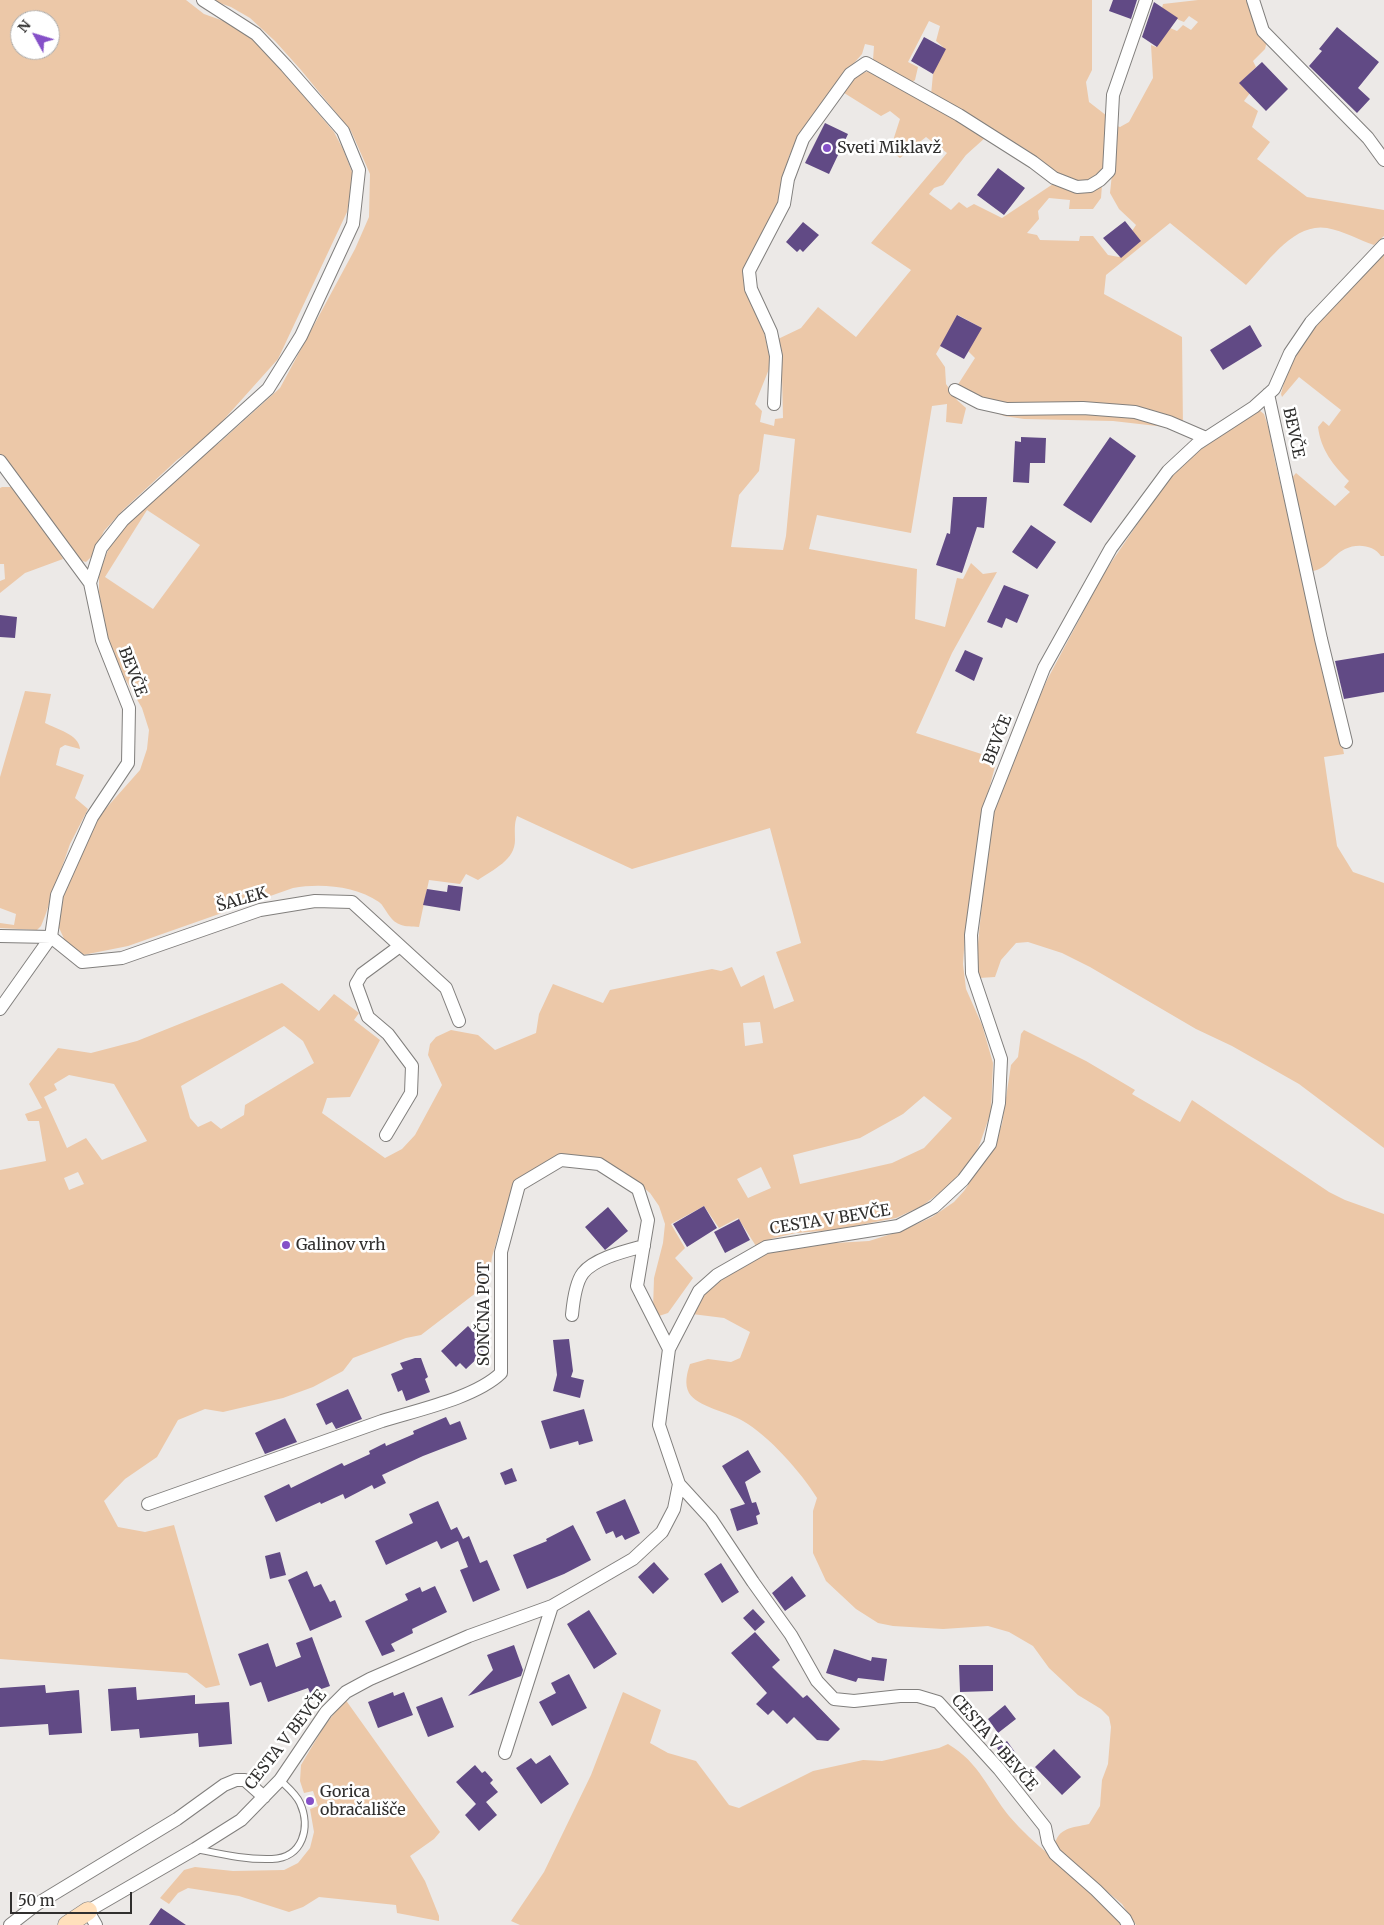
<!DOCTYPE html>
<meta charset="utf-8">
<style>
body{margin:0}
#map{position:relative;width:1384px;height:1925px;overflow:hidden;background:#ece9e7;font-family:Merriweather,serif}
canvas{display:block}
.north{position:absolute;left:10px;top:10px;width:50px;height:50px;box-sizing:border-box;background:#fff;border:1px solid #acacab;border-radius:50%;rotate:309deg;font-size:14px;font-weight:700;line-height:20px;text-align:center;color:#302f2e}
.north::after{content:'';display:block;margin:auto;width:18px;height:22px;background:#8550c8;clip-path:polygon(50% 0,100% 100%,50% 72%,0 100%)}
.scale{position:absolute;left:10px;top:1892px;width:122px;height:22px;box-sizing:border-box;border:2px solid #302f2e;border-top:0;padding-left:6px;font-size:15px;line-height:18px;white-space:nowrap;color:#302f2e;-webkit-text-stroke:4px #fff;paint-order:stroke}
</style>
<div id="map">
<canvas width="1384" height="1925"></canvas>
<div class="north">N</div>
<div class="scale">50 m</div>
</div>
<script>
const g = document.querySelector('canvas').getContext('2d');
g.lineJoin = 'round';
function fill(path, color) {
  g.fillStyle = color;
  g.fill(path, 'evenodd');
}
function trace(path, color, width, dash) {
  g.strokeStyle = color;
  g.lineWidth = width;
  g.lineCap = dash ? 'butt' : 'round';
  g.setLineDash(dash || []);
  g.stroke(path);
}
function drawText(font, color, halo, rows, align = 'center') {
  g.font = font + ' Merriweather,serif';
  g.lineWidth = 5;
  g.setLineDash([]);
  g.textBaseline = 'middle';
  g.strokeStyle = halo;
  g.fillStyle = color;
  for (const [text, x, y, turn = 0] of rows) {
    g.save();
    g.translate(x, y);
    g.rotate((+turn || 0) * Math.PI / 180);
    g.textAlign = isNaN(turn) ? turn : align;
    if (halo) g.strokeText(text, 0, 0);
    g.fillText(text, 0, 0);
    g.restore();
  }
}
fill(new Path2D(`
 M 0,0 L 186,0 L 204,14 L 235,25 L 258,42 L 334,132 L 343,149 L 354,177 L 347,212 L 278,359 L 210,435 L 177,460 L 123,510 L 104,531 L 92,556 L 86,562 L 79,560 L 0,455 ZM 20,20 L 50,20 L 50,50 L 20,50 Z
 M 211,0 L 1092,0 L 1092,70 L 1086,82 L 1089,102 L 1107,116 L 1107,160 L 1100,175 L 1090,183 L 1074,182 L 1058,175 L 1044,162 L 1024,148 L 931,95 L 933,74 L 943,47 L 936,41 L 940,26 L 929,21 L 908,62 L 918,67 L 915,80 L 910,84 L 873,60 L 874,46 L 865,44 L 862,54 L 842,77 L 799,137 L 789,156 L 779,209 L 745,265 L 746,285 L 762,323 L 771,364 L 755,404 L 762,411 L 760,422 L 774,426 L 775,419 L 783,418 L 782,375 L 778,339 L 801,328 L 818,307 L 856,337 L 911,270 L 871,243 L 947,153 L 926,137 L 900,158 L 890,150 L 900,119 L 890,111 L 881,116 L 841,91 L 857,74 L 871,71 L 986,137 L 966,155 L 943,185 L 934,188 L 929,194 L 951,210 L 959,202 L 967,208 L 974,204 L 1002,218 L 1056,182 L 1102,185 L 1101,198 L 1093,209 L 1069,209 L 1070,200 L 1049,198 L 1038,211 L 1039,219 L 1027,233 L 1037,235 L 1040,240 L 1079,241 L 1080,236 L 1093,236 L 1108,255 L 1119,257 L 1139,240 L 1132,231 L 1136,225 L 1119,209 L 1110,193 L 1117,126 L 1120,127 L 1129,122 L 1153,78 L 1151,45 L 1156,47 L 1170,28 L 1177,31 L 1183,25 L 1191,30 L 1198,22 L 1189,16 L 1184,22 L 1179,20 L 1162,8 L 1163,4 L 1198,0 L 1248,0 L 1267,41 L 1265,49 L 1253,61 L 1256,67 L 1240,83 L 1250,93 L 1244,101 L 1258,111 L 1252,127 L 1270,142 L 1257,159 L 1307,197 L 1384,210 L 1384,236 L 1374,245 C 1359,240 1344,231 1327,228 C 1294,222 1267,263 1246,285 L 1170,223 L 1106,275 L 1104,294 L 1182,337 L 1183,429 L 1113,421 L 1024,419 L 1004,416 L 983,407 L 957,386 L 975,358 L 968,351 L 980,327 L 958,315 L 936,354 L 945,367 L 946,384 L 957,400 L 966,408 L 962,424 L 946,422 L 947,404 L 932,406 L 911,533 L 817,515 L 809,549 L 917,569 L 915,619 L 945,627 L 957,578 L 963,579 L 971,563 L 983,574 L 997,572 L 952,653 L 916,733 L 997,759 L 984,808 L 965,935 L 963,964 L 966,989 L 982,1025 L 993,1063 L 991,1112 L 979,1146 L 973,1157 L 950,1185 L 922,1206 L 896,1218 L 834,1230 L 796,1233 L 770,1239 L 756,1246 L 738,1218 L 719,1228 L 704,1206 L 671,1224 L 685,1248 L 675,1258 L 693,1278 L 668,1313 L 659,1316 L 653,1309 L 654,1278 L 663,1243 L 665,1224 L 659,1206 L 650,1193 L 623,1171 L 599,1164 L 563,1166 L 547,1173 L 524,1190 L 514,1201 L 501,1225 L 492,1257 L 489,1278 L 481,1289 L 421,1335 L 406,1338 L 353,1358 L 343,1371 L 313,1387 L 283,1398 L 223,1412 L 205,1409 L 178,1420 L 157,1457 L 125,1479 L 104,1501 L 118,1527 L 145,1532 L 174,1525 L 220,1685 L 206,1688 L 187,1673 L 0,1659 L 0,1170 L 46,1161 L 39,1121 L 28,1121 L 25,1114 L 42,1108 L 29,1084 L 58,1048 L 91,1053 L 137,1041 L 282,983 L 319,1011 L 334,994 L 359,1013 L 354,1020 L 380,1040 L 350,1097 L 327,1098 L 322,1113 L 385,1158 L 402,1149 L 415,1135 L 442,1085 L 428,1055 L 430,1044 L 436,1037 L 451,1030 L 478,1035 L 495,1050 L 536,1033 L 539,1014 L 553,984 L 603,1003 L 610,990 L 712,969 L 721,971 L 732,967 L 741,987 L 764,975 L 774,1009 L 794,1001 L 776,952 L 801,943 L 770,828 L 632,869 L 517,816 C 514,824 515,831 515,840 C 515,860 494,869 478,880 L 466,874 L 460,884 L 429,880 L 419,927 C 404,926 397,927 388,914 C 385,910 383,905 379,902 C 355,886 321,883 293,888 L 128,946 L 83,955 L 65,941 L 56,921 L 62,898 L 93,823 L 140,770 L 147,749 L 149,730 L 142,708 L 124,677 L 108,639 L 99,593 L 99,575 L 104,560 L 112,541 L 128,520 L 185,467 L 219,443 L 280,388 L 355,249 L 369,217 L 370,174 L 351,131 L 301,70 L 275,41 L 250,18 L 231,7 ZM 764,434 L 795,439 L 786,536 L 783,550 L 731,547 L 739,495 L 759,471 ZM 147,510 L 200,545 L 153,609 L 105,577 ZM 760,1022 L 763,1043 L 745,1046 L 743,1023 ZM 284,1026 L 303,1041 L 314,1063 L 245,1105 L 244,1115 L 221,1129 L 211,1121 L 198,1127 L 190,1118 L 181,1086 ZM 69,1075 L 114,1084 L 147,1141 L 102,1160 L 86,1138 L 67,1148 L 44,1097 L 57,1090 L 54,1084 ZM 924,1096 L 952,1118 L 924,1148 L 892,1163 L 800,1184 L 793,1155 L 860,1138 L 903,1114 ZM 761,1167 L 771,1188 L 748,1198 L 737,1179 ZM 78,1172 L 84,1184 L 69,1190 L 64,1178 Z
 M 1384,252 L 1384,556 L 1381,556 C 1374,545 1357,543 1345,549 C 1333,555 1326,569 1313,571 L 1291,479 L 1296,473 L 1335,506 L 1350,492 L 1344,487 L 1349,481 C 1333,465 1321,450 1318,427 L 1323,421 L 1329,426 L 1341,410 L 1299,377 L 1282,397 L 1281,394 L 1285,379 L 1299,348 L 1309,332 Z
 M 1259,410 L 1264,414 L 1269,429 L 1275,461 L 1309,604 L 1323,675 L 1336,714 L 1344,754 L 1324,757 L 1337,846 L 1353,872 L 1384,883 L 1384,1148 L 1299,1084 L 1232,1046 L 1196,1029 L 1090,967 L 1062,953 L 1028,942 L 1016,943 L 1001,960 L 995,977 L 979,978 L 977,954 L 987,851 L 992,815 L 1013,757 L 1047,680 L 1104,573 L 1168,479 L 1201,449 Z
 M 2,487 L 11,487 L 53,541 L 63,559 L 25,573 L 0,593 L 0,581 L 5,579 L 4,564 L 0,564 L 0,488 Z
 M 25,691 L 51,694 L 45,723 C 56,729 79,734 80,749 L 65,745 L 60,748 L 56,765 L 84,775 L 75,798 L 88,809 L 70,844 L 45,916 L 41,926 L 37,930 L 0,928 L 0,923 L 14,925 L 16,914 L 0,908 L 0,777 Z
 M 1024,1030 L 1086,1061 L 1135,1090 L 1132,1094 L 1180,1122 L 1192,1100 L 1329,1192 L 1345,1200 L 1384,1214 L 1384,1925 L 1136,1925 L 1122,1904 L 1054,1847 C 1058,1827 1072,1828 1089,1824 L 1100,1806 L 1102,1780 L 1108,1764 L 1111,1727 L 1109,1717 L 1101,1709 L 1078,1695 L 1049,1668 L 1033,1646 L 1009,1632 L 988,1626 L 943,1629 L 893,1626 L 878,1623 L 856,1609 L 826,1581 L 813,1553 L 813,1511 L 817,1498 C 801,1472 769,1436 743,1421 C 730,1413 696,1406 689,1393 C 684,1384 687,1373 690,1364 L 708,1359 L 731,1362 L 740,1358 L 750,1332 L 724,1318 L 692,1314 L 705,1294 L 731,1272 L 771,1251 L 801,1245 L 869,1241 L 904,1230 L 932,1217 L 954,1202 L 964,1191 L 994,1146 L 1002,1124 L 1011,1065 L 1018,1057 L 1021,1034 Z
 M 623,1692 L 661,1710 L 650,1743 L 668,1753 L 696,1761 L 729,1805 L 739,1808 L 813,1771 L 863,1760 L 882,1761 L 939,1748 L 948,1744 C 980,1763 988,1790 1009,1816 C 1034,1846 1067,1867 1095,1893 C 1105,1902 1113,1914 1122,1925 L 520,1925 L 511,1921 L 544,1872 L 591,1775 Z
 M 345,1699 L 440,1832 L 434,1839 L 410,1856 L 425,1881 L 439,1916 L 439,1921 L 397,1913 L 396,1905 L 319,1897 L 303,1907 L 289,1912 L 239,1896 L 188,1888 L 178,1893 L 169,1904 L 160,1898 L 184,1870 L 195,1867 L 233,1871 L 284,1870 L 298,1863 L 310,1848 L 314,1832 L 310,1809 L 318,1806 L 313,1791 L 304,1793 L 300,1781 L 301,1765 L 323,1728 Z`), '#ecc8a8');
fill(new Path2D(`
 M 1113,0 L 1137,0 L 1131,19 L 1109,11 Z
 M 1154,2 L 1178,18 L 1157,47 L 1142,37 Z
 M 1337,27 L 1379,62 L 1358,88 L 1370,99 L 1357,113 L 1309,66 L 1322,51 L 1319,49 Z
 M 924,37 L 946,49 L 933,74 L 911,61 Z
 M 1262,62 L 1288,89 L 1266,111 L 1239,83 Z
 M 825,123 L 848,134 L 829,174 L 805,163 Z
 M 998,168 L 1025,188 L 1004,215 L 977,195 Z
 M 1125,221 L 1141,241 L 1121,258 L 1103,238 Z
 M 803,222 L 819,235 L 803,252 L 800,249 L 797,252 L 786,242 Z
 M 957,315 L 982,328 L 964,359 L 940,346 Z
 M 1250,325 L 1262,346 L 1223,370 L 1210,350 Z
 M 1021,437 L 1046,438 L 1045,463 L 1030,463 L 1029,483 L 1013,482 L 1015,441 L 1021,442 Z
 M 1110,437 L 1136,456 L 1091,523 L 1063,505 Z
 M 953,497 L 987,497 L 984,528 L 977,527 L 962,573 L 936,565 L 947,533 L 950,534 Z
 M 1031,525 L 1056,542 L 1037,569 L 1012,552 Z
 M 1004,585 L 1029,595 L 1017,623 L 1006,618 L 1002,628 L 987,622 Z
 M 0,615 L 17,617 L 15,638 L 0,637 Z
 M 965,650 L 983,658 L 974,681 L 955,671 Z
 M 1384,653 L 1384,692 L 1344,699 L 1335,661 Z
 M 448,885 L 463,887 L 460,911 L 423,905 L 427,889 L 447,892 Z
 M 704,1206 L 717,1228 L 687,1247 L 673,1224 Z
 M 608,1207 L 628,1231 L 605,1250 L 585,1227 Z
 M 739,1219 L 750,1240 L 725,1253 L 714,1232 Z
 M 468,1326 L 481,1340 L 476,1344 L 484,1352 L 466,1369 L 460,1363 L 456,1367 L 441,1351 Z
 M 569,1339 L 573,1371 L 571,1377 L 584,1380 L 580,1398 L 553,1391 L 557,1375 L 553,1340 Z
 M 415,1358 L 421,1358 L 428,1377 L 425,1379 L 430,1392 L 406,1401 L 402,1390 L 398,1392 L 391,1374 L 403,1369 L 400,1363 Z
 M 348,1389 L 362,1419 L 336,1429 L 332,1422 L 326,1425 L 316,1404 Z
 M 584,1409 L 593,1441 L 579,1445 L 578,1441 L 550,1449 L 541,1421 Z
 M 446,1417 L 450,1425 L 460,1421 L 467,1439 L 423,1456 L 382,1475 L 386,1483 L 374,1489 L 372,1485 L 345,1499 L 343,1494 L 321,1504 L 320,1502 L 276,1522 L 264,1496 L 289,1484 L 291,1488 L 342,1463 L 344,1466 L 370,1454 L 369,1451 L 385,1443 L 386,1446 L 414,1434 L 413,1431 Z
 M 285,1418 L 297,1442 L 265,1454 L 255,1433 Z
 M 748,1450 L 761,1472 L 745,1482 L 752,1503 L 756,1502 L 760,1514 L 756,1516 L 758,1524 L 737,1531 L 730,1509 L 745,1504 L 722,1466 Z
 M 512,1468 L 517,1481 L 505,1485 L 500,1473 Z
 M 625,1499 L 640,1533 L 625,1540 L 622,1535 L 616,1538 L 613,1531 L 606,1534 L 596,1512 Z
 M 438,1501 L 451,1530 L 457,1527 L 463,1539 L 469,1536 L 480,1563 L 487,1560 L 500,1590 L 473,1602 L 460,1570 L 468,1567 L 458,1541 L 441,1549 L 437,1541 L 386,1565 L 375,1541 L 413,1523 L 409,1514 Z
 M 573,1525 L 591,1560 L 564,1574 L 527,1589 L 513,1555 L 547,1541 L 546,1539 Z
 M 280,1552 L 286,1575 L 270,1579 L 265,1556 Z
 M 654,1562 L 669,1579 L 653,1594 L 638,1577 Z
 M 721,1563 L 739,1592 L 722,1603 L 704,1574 Z
 M 307,1571 L 314,1587 L 321,1584 L 330,1602 L 335,1600 L 342,1617 L 310,1631 L 288,1580 Z
 M 792,1576 L 806,1596 L 785,1611 L 772,1593 Z
 M 435,1586 L 447,1612 L 412,1629 L 413,1633 L 391,1644 L 395,1651 L 382,1656 L 365,1621 L 408,1600 L 405,1594 L 420,1587 L 422,1592 Z
 M 753,1609 L 765,1622 L 755,1631 L 743,1618 Z
 M 589,1610 L 617,1654 L 594,1669 L 567,1624 Z
 M 755,1632 L 780,1660 L 772,1667 L 803,1698 L 807,1695 L 840,1729 L 828,1741 L 817,1740 L 794,1717 L 787,1724 L 773,1710 L 768,1715 L 756,1704 L 767,1693 L 731,1653 Z
 M 312,1637 L 330,1686 L 310,1693 L 308,1688 L 268,1702 L 261,1682 L 250,1686 L 238,1654 L 268,1643 L 276,1667 L 301,1657 L 296,1643 Z
 M 514,1645 L 523,1670 L 521,1676 L 468,1696 L 493,1670 L 487,1655 Z
 M 834,1649 L 871,1661 L 872,1657 L 887,1659 L 884,1681 L 858,1678 L 856,1682 L 826,1673 Z
 M 959,1665 L 993,1665 L 993,1691 L 960,1692 Z
 M 569,1674 L 587,1708 L 552,1726 L 539,1702 L 556,1693 L 551,1683 Z
 M 45,1685 L 46,1693 L 79,1690 L 82,1733 L 49,1735 L 48,1724 L 0,1727 L 0,1688 Z
 M 136,1687 L 137,1700 L 195,1695 L 195,1704 L 229,1702 L 232,1744 L 199,1747 L 198,1733 L 140,1738 L 139,1729 L 111,1731 L 108,1689 Z
 M 393,1692 L 394,1696 L 404,1692 L 413,1715 L 378,1728 L 368,1702 Z
 M 442,1697 L 454,1727 L 428,1737 L 416,1707 Z
 M 1005,1705 L 1016,1719 L 998,1733 L 988,1719 Z
 M 1007,1741 L 1017,1755 L 1006,1762 L 997,1748 Z
 M 1054,1749 L 1081,1777 L 1062,1795 L 1035,1767 Z
 M 550,1755 L 569,1784 L 541,1804 L 516,1768 L 531,1758 L 536,1764 Z
 M 475,1765 L 482,1773 L 485,1771 L 493,1780 L 490,1783 L 498,1792 L 486,1802 L 497,1815 L 479,1831 L 465,1815 L 476,1804 L 456,1782 Z
 M 161,1908 L 186,1925 L 149,1925 Z`), '#614a85');
const lane = new Path2D(`
 M 196,1849 C 221,1854 246,1860 272,1859 C 303,1858 311,1827 300,1803 C 296,1794 286,1786 280,1780`);
const street = new Path2D(`
 M 1253,0 L 1263,31 L 1368,138 L 1384,160
 M 955,390 L 980,403 L 1007,409 L 1083,408 L 1135,412 L 1169,422 L 1206,438
 M 1268,394 L 1321,639 L 1346,742
 M 774,404 L 776,356 L 771,332 L 751,289 L 749,271 L 784,204 L 788,179 L 803,139 L 850,74 L 866,63 L 959,115 L 1033,162 L 1054,178 L 1077,187 L 1090,186 L 1100,180 L 1109,171 L 1113,95 L 1146,0
 M 0,461 L 90,583 L 102,640 L 129,708 L 128,763 L 92,817 L 57,895 L 51,937 L 0,1009
 M 90,583 L 101,548 L 123,520 L 268,389 L 301,336 L 353,224 L 359,170 L 343,131 L 286,66 L 256,34 L 203,0
 M 0,936 L 51,937 L 82,962 L 122,958 L 260,910 L 315,901 L 352,902 L 446,988 L 459,1021
 M 386,1135 L 411,1093 L 412,1066 L 388,1034 L 368,1017 L 356,984 L 362,974 L 400,946
 M 572,1315 C 573,1304 576,1282 583,1273 C 595,1258 626,1251 644,1246
 M 679,1484 L 711,1519 L 753,1582 L 791,1635 L 817,1681 L 834,1699 L 854,1701 L 900,1696 L 918,1696 L 938,1702 L 999,1769 L 1045,1827 L 1048,1842 L 1055,1854 L 1096,1890 L 1125,1919 L 1128,1925
 M 148,1504 C 226,1476 304,1448 382,1421 C 417,1410 475,1398 501,1373 L 501,1252 L 519,1185 L 561,1160 L 599,1164 L 638,1189 L 648,1220 L 637,1286 L 669,1349
 M 505,1753 L 552,1606
 M 10,1925 L 37,1904 L 177,1819 L 224,1785 L 236,1780 L 245,1780 L 264,1797
 M 96,1925 L 88,1911 L 195,1849 L 241,1820 L 280,1780 L 326,1712 L 346,1692 L 370,1679 L 469,1636 L 552,1606 L 633,1559 L 662,1532 L 674,1509 L 679,1484 L 659,1425 L 669,1349 L 699,1291 L 717,1275 L 766,1247 L 898,1226 L 934,1207 L 963,1180 L 990,1144 L 999,1103 L 1001,1059 L 972,973 L 971,935 L 988,810 L 1044,668 L 1111,548 L 1168,471 L 1197,444 L 1254,407 L 1274,389 L 1290,353 L 1311,322 L 1384,245`);
const secondary = new Path2D(`
 M 67,1925 L 88,1911`);
trace(lane, '#817f7d', 8);
trace(street, '#817f7d', 14);
trace(secondary, '#817f7d', 19);
trace(lane, '#fff', 6);
trace(street, '#fff', 12);
trace(secondary, '#ffe0bc', 18);
for (const [x, y, r, color] of [
 [827,148,5,"#8550c8"],
 [286,1245,5,"#8550c8"],
 [310,1801,5,"#8550c8"]
]) {
  const dot = new Path2D();
  dot.arc(x, y, r, 0, 2 * Math.PI);
  g.fillStyle = color;
  g.fill(dot);
  trace(dot, '#fff', 2);
}
drawText('16px', '#302f2e', '#fff', [
 ["Sveti Miklavž",837,148],
 ["Galinov vrh",296,1245],
 ["Gorica",320,1792],
 ["obračališče",320,1810]
], 'left');
drawText('16px', '#302f2e', '#fff', [
 ["BEVČE",1293,433,78],
 ["BEVČE",132,672,69],
 ["BEVČE",998,740,-68],
 ["ŠALEK",242,900,-16],
 ["CESTA V BEVČE",830,1220,-9],
 ["SONČNA POT",484,1314,-90],
 ["CESTA V BEVČE",286,1740,-52],
 ["CESTA V BEVČE",994,1743,49]
]);
</script>
